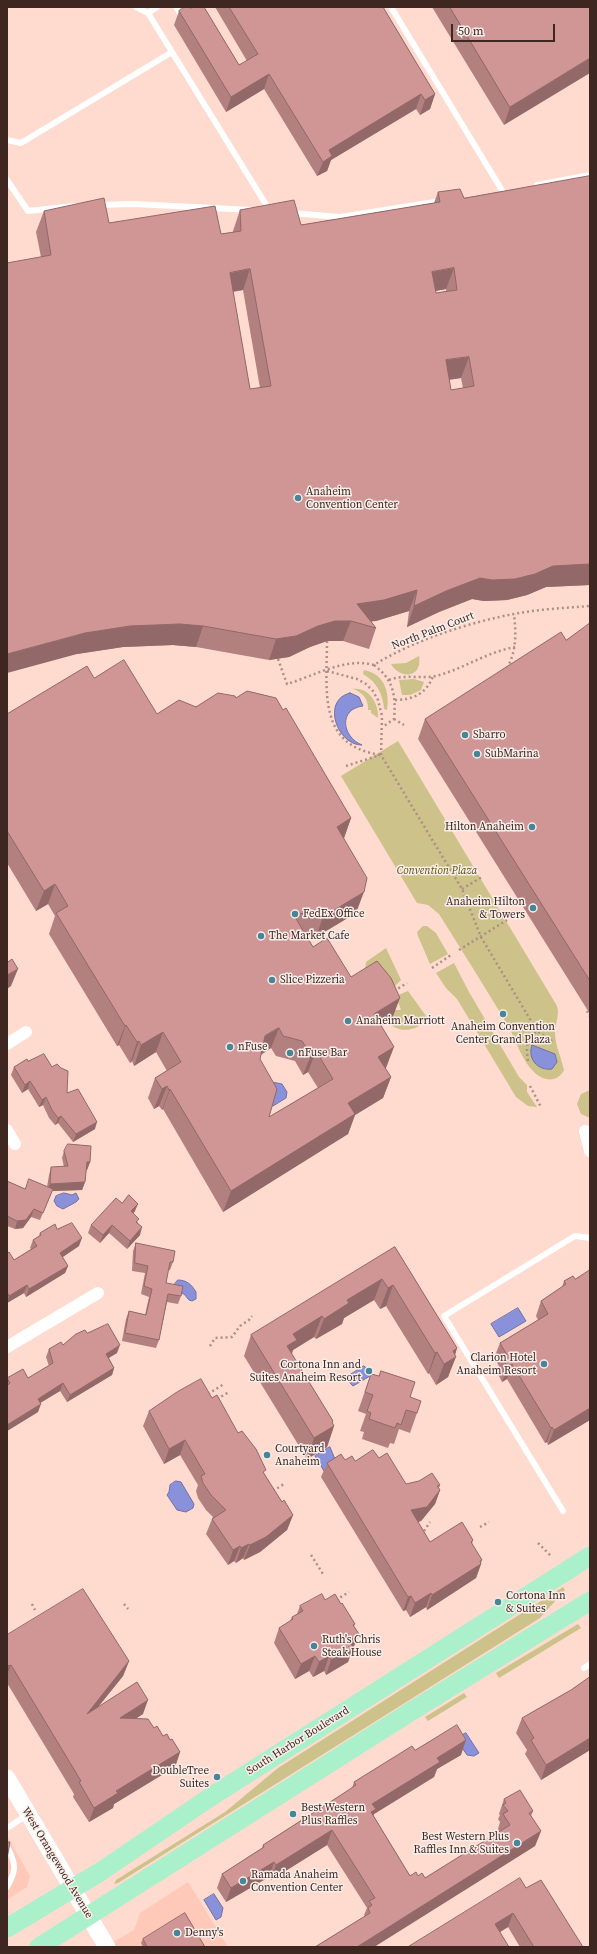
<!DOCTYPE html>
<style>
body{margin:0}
#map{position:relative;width:597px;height:1954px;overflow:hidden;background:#fedacf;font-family:"Source Serif 4",serif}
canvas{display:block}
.frame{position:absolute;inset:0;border:8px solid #3d2720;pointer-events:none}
.scale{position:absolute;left:451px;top:24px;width:104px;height:18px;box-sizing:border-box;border:2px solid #3d2720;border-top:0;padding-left:5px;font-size:12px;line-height:14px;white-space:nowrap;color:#3d2720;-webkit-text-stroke:3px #faeeea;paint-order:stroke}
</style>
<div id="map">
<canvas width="597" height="1954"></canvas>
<div class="frame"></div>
<div class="scale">50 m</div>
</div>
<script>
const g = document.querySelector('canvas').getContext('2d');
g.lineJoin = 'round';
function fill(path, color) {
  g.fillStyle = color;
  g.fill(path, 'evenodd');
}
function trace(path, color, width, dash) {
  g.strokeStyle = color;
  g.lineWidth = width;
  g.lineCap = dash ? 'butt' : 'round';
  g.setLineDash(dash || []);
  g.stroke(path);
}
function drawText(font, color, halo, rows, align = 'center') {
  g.font = font + ' "Source Serif 4",serif';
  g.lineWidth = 3;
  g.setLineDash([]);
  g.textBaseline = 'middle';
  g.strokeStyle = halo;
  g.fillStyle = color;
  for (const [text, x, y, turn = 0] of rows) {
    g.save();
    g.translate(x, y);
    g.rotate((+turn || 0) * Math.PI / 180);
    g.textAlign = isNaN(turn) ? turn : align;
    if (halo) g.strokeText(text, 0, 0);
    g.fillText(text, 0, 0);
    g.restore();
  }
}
fill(new Path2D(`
 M 7,1836 L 30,1876 L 27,1887 L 7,1900 Z
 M 188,1882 L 228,1947 L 105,1947 L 134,1930 L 140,1913 Z`), '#fec9b8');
fill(new Path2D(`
 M 419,656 C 423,678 400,680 391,664 L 406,663 Z
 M 364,670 C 384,674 390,691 387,710 L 384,709 C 383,694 376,681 363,674 Z
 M 414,679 L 424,682 L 421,690 L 410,695 L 402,695 L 399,680 Z
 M 353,689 C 369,687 379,704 378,718 L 371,713 L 371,710 L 368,710 C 369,699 362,692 353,689 Z
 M 398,741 L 557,1006 C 560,1015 555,1023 555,1032 C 555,1046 561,1056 564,1070 C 559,1080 549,1082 539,1076 C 522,1064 517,1041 507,1024 C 485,987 462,951 439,914 L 428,905 L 417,903 L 341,776 Z
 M 423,926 L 427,926 L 436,933 L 448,954 L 430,964 L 418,936 L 417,932 Z
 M 386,948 L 401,980 L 392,989 L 364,978 L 366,962 Z
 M 454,963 L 469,992 L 519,1077 L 527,1085 L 527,1092 L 537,1107 L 528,1106 L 516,1097 L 457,999 L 446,988 L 436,973 Z
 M 408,991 L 429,1020 C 415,1030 402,1035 387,1022 L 392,1019 L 394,1010 L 401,1010 L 396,996 Z
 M 590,1090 L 590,1118 L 581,1114 L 577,1104 L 581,1094 Z
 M 563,1587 L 565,1590 L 540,1618 L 118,1883 L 114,1884 L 116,1880 L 225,1812 L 278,1768 Z
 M 578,1624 L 581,1628 L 499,1678 L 496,1673 Z
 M 464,1693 L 467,1697 L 428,1721 L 425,1717 Z`), '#ccc28a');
const water = new Path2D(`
 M 350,693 L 359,697 L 363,706 C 338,709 342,737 362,745 C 337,745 321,700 350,693 Z
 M 532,1045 L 555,1054 L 557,1062 L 552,1069 C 538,1071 527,1059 532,1045 Z
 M 272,1082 L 282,1084 L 287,1092 L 286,1098 L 273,1106 L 268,1104 Z
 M 64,1193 L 72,1195 L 76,1193 L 79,1199 L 76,1202 L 63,1209 L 57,1206 L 54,1201 L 56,1196 Z
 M 178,1280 C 187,1280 192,1285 196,1292 L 196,1299 L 192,1301 L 189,1300 L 184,1294 L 178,1292 L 174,1285 Z
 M 518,1308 L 526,1321 L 499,1337 L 491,1324 Z
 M 364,1366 L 369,1370 L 370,1376 L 353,1386 L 349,1382 L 347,1377 Z
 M 330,1447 L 337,1464 L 324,1471 L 315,1456 Z
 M 176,1481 L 181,1482 L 194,1504 L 193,1508 L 186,1512 L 177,1510 L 167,1495 L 169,1492 L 170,1485 Z
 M 466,1733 L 479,1753 L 474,1756 L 467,1755 L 456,1739 Z
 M 214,1894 L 223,1908 L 221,1917 L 216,1920 L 204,1900 Z`);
fill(water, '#8a91db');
trace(water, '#7371a3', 1);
trace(new Path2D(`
 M 327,641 C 327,691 317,746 381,755
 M 278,659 L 287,684 C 314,676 345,657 374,665 C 412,641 470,622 514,614 C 539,609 565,608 590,606
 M 374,665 C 394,680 396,696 394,719 L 384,726
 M 507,668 C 517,650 516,633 514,614
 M 327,671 L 357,679 L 366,684 L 373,691 L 378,700 L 382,716 L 381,755 L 462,889 L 481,937 L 537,1031
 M 389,680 C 404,674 421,679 436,676 C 463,669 487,652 515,647
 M 395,700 C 413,700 427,693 433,676
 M 394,719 L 404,725
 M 346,766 L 380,755
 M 462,889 L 482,877
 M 459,950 L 507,920
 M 432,968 L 451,955
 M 394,991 L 407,983
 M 587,1011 L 590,1016
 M 528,1061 C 526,1048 526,1038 537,1031 L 552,1041 L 555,1041
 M 530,1086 L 541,1107
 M 210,1346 L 215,1338 L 232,1337 L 240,1326 L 249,1320 L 252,1316
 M 208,1394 L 224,1384
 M 217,1399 L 229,1392
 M 273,1491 L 284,1484
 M 480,1527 L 489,1522
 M 424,1531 L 430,1522
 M 538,1543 L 552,1557
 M 311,1555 L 323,1574
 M 336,1600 L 349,1592
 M 32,1604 L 35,1610
 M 124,1604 L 128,1609`), '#ad8f85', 2.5, [2, 3]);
trace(new Path2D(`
 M 136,7 L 148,13
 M 157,7 L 148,13 L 270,211
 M 176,7 L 183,18
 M 391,7 L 503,192
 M 7,140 L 21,143 L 172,52
 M 7,180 L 28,211 L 74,206
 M 537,185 L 590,175
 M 98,205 L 134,204 L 252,210
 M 291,213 L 340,217 L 441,201
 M 563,1511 L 444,1316 L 575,1236 L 590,1238
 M 584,1668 L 590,1664
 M 7,1828 L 27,1815
 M 7,1846 C 16,1864 17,1870 7,1887`), '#fff', 6);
trace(new Path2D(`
 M 7,1044 L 26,1032
 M 7,1130 L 15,1144
 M 585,1131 L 590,1151
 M 7,1347 L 98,1293`), '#fff', 12);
trace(new Path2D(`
 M 7,1778 L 107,1947`), '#fff', 17);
trace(new Path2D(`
 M 7,1928 L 100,1872 L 212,1796 L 590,1556
 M 39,1947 L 407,1714 L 590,1601`), '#a9f0cb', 19);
fill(new Path2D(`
 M 191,7 L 204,7 L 239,65 L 247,61 L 215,7 L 383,7 L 435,94 L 430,109 L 420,115 L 416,109 L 331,160 L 327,171 L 317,176 L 264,89 L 226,112 L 174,25 L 179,11 L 191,8 Z
 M 432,7 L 589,7 L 504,125 Z
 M 590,176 L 590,585 L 546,587 L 527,595 L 507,600 L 484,601 L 472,599 L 439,612 L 407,627 L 409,611 L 376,621 L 371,621 L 376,628 L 369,649 L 343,641 L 327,641 L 310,647 L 289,657 L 269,660 L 196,647 L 173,645 L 123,647 L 77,654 L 41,257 L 36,232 L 44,211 L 109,223 L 221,234 L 233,232 L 233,231 L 240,210 L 301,225 L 434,203 L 438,192 L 464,198 ZM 446,289 L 446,291 L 436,293 L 435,291 ZM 243,290 L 260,388 L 250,389 L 233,292 ZM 461,378 L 463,388 L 451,390 L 449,380 Z
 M 590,626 L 590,1014 L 418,739 L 425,719 L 566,640 Z
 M 94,678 L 157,714 L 236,698 L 283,710 L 351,818 L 344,838 L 356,913 L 316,937 L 306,936 L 313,947 L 351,977 L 392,1019 L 381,1026 L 386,1068 L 385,1068 L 391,1077 L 383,1098 L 355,1115 L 348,1134 L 223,1212 L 163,1109 L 162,1110 L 159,1106 L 154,1109 L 148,1098 L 155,1078 L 167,1071 L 156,1052 L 134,1066 L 132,1061 L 130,1063 L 119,1045 L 117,1046 L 49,934 L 55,916 L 48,904 L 36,911 L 7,863 L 7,714 ZM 271,1048 L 276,1056 L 295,1061 L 303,1075 L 308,1072 L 318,1088 L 269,1117 L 260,1059 L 261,1055 Z
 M 28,1061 L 67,1093 L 95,1129 L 73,1142 L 58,1123 L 55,1125 L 49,1118 L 43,1105 L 39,1107 L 28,1089 L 22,1093 L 11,1075 L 14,1067 Z
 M 64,1151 L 90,1162 L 87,1170 L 86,1170 L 85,1182 L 82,1190 L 52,1191 L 40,1220 L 31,1217 L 23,1228 L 15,1229 L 7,1226 L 7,1181 L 25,1189 L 47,1187 L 49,1175 L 51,1167 L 64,1167 L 62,1158 Z
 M 122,1203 L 135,1211 L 133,1214 L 138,1223 L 140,1235 L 127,1249 L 109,1233 L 100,1243 L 88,1233 L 91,1225 Z
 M 57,1229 L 79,1246 L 62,1257 L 68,1266 L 65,1273 L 26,1297 L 24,1293 L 7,1303 L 7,1253 L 14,1260 L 31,1249 L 30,1248 L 33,1240 L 39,1236 L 40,1233 Z
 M 136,1243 L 173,1262 L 170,1270 L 168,1270 L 166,1283 L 181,1296 L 178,1304 L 167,1302 L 159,1340 L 156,1348 L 122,1341 L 126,1319 L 129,1311 L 145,1315 L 149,1297 L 141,1294 L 145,1273 L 132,1271 L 133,1251 Z
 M 395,1247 L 457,1348 L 448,1377 L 436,1385 L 429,1373 L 428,1374 L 386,1306 L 380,1309 L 374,1300 L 344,1318 L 342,1324 L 316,1339 L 314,1337 L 293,1350 L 292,1354 L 333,1421 L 332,1423 L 334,1426 L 327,1447 L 307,1459 L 244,1356 L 251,1335 Z
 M 573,1276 L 590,1420 L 548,1445 L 547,1442 L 545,1443 L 507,1379 L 502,1382 L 497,1372 L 499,1366 L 494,1358 L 500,1343 L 538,1320 L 536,1316 L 541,1301 L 562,1287 L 564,1281 Z
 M 87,1333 L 117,1353 L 109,1358 L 114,1368 L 112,1375 L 67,1402 L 60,1391 L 40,1403 L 38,1412 L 7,1431 L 7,1378 L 28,1378 L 49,1366 L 46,1357 L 49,1349 L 63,1345 Z
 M 371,1374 L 379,1376 L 410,1397 L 417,1413 L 410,1433 L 399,1429 L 394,1444 L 390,1443 L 388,1448 L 362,1439 L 364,1432 L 360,1431 L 366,1414 L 358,1411 Z
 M 212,1398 L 238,1433 L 282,1502 L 293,1515 L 287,1530 L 260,1552 L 244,1560 L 243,1558 L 236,1563 L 234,1561 L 228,1565 L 206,1534 L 212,1519 L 213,1517 L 206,1510 L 198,1498 L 196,1491 L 198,1485 L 180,1455 L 164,1464 L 143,1426 L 149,1411 Z
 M 379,1458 L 406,1484 L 439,1488 L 440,1490 L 435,1504 L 421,1521 L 418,1522 L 430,1542 L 473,1540 L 472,1544 L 481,1564 L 476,1578 L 427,1610 L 426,1607 L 410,1617 L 406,1610 L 403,1611 L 321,1477 L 327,1463 L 345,1460 L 355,1461 Z
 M 325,1600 L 341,1604 L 355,1624 L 354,1626 L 353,1649 L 352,1650 L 348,1662 L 326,1675 L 324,1671 L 313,1677 L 309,1671 L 295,1679 L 274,1643 L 279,1628 L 290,1621 L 292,1617 L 297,1614 L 300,1606 Z
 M 7,1635 L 129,1661 L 123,1676 L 99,1706 L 143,1714 L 136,1718 L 154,1728 L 163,1736 L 170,1740 L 180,1752 L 175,1767 L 114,1804 L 113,1808 L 89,1822 L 73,1797 L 74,1794 L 7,1683 Z
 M 590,1677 L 590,1750 L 541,1780 L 525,1754 L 527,1750 L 516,1733 L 522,1718 L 571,1690 Z
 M 415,1750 L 461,1755 L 437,1769 L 434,1777 L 374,1814 L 373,1815 L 410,1876 L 418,1876 L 425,1878 L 500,1832 L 498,1829 L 500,1822 L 498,1819 L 500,1815 L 499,1814 L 504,1799 L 533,1811 L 531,1816 L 541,1831 L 535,1846 L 374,1947 L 315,1947 L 365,1916 L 364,1915 L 367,1908 L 327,1845 L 271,1880 L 269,1877 L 226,1902 L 217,1888 L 222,1874 L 262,1848 L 263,1845 L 341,1795 L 352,1788 L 354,1782 Z
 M 526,1888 L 583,1947 L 520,1947 L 508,1927 L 500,1932 L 408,1947 Z
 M 143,1939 L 205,1947 L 143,1947 L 141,1943 Z`), '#b38080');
fill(new Path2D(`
 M 590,58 L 590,73 L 504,125 L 510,107 Z
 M 269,74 L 264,89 L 226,112 L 231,97 Z
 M 421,94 L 416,109 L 331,160 L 327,171 L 317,176 L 323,162 L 329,150 Z
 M 435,94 L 430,109 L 420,115 L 425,100 Z
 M 454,268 L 446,289 L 424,293 L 432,272 Z
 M 250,269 L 243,290 L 222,293 L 230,273 Z
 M 469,357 L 461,378 L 438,381 L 446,360 Z
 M 590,564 L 590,585 L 546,587 L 527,595 L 507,600 L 484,601 L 472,599 L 439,612 L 407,627 L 414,606 L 446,591 L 480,578 L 553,566 Z
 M 417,590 L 409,611 L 376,621 L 360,623 L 351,621 L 343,641 L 327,641 L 310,647 L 289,657 L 269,660 L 276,639 L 357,604 Z
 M 180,624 L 203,626 L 196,647 L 173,645 L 123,647 L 77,654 L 7,673 L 7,654 L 85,633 L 130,626 Z
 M 351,818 L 344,838 L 329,847 L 337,827 Z
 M 55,884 L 48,904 L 36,911 L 44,891 Z
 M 364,892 L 356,913 L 316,937 L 323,917 Z
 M 18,969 L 11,986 L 7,989 L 7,975 Z
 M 400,998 L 392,1019 L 366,1034 L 374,1014 Z
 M 126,1025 L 119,1045 L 117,1046 L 125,1026 Z
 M 279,1028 L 271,1048 L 258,1056 L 265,1036 Z
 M 163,1032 L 156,1052 L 134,1066 L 141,1045 Z
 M 139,1041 L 132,1061 L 130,1063 L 137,1042 Z
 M 394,1047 L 386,1068 L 371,1077 L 378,1057 Z
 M 316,1051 L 308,1072 L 303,1075 L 311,1055 Z
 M 391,1077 L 383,1098 L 355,1115 L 348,1134 L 223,1212 L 231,1191 L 348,1103 Z
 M 30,1081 L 28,1089 L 22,1093 L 25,1085 Z
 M 167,1086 L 159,1106 L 154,1109 L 162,1089 Z
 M 170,1089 L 163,1109 L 162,1110 L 169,1090 Z
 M 46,1097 L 43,1105 L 39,1107 L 42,1100 Z
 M 61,1116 L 58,1123 L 55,1125 L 58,1118 Z
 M 97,1122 L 95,1129 L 73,1142 L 76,1134 Z
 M 87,1162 L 90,1162 L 87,1170 L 84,1170 Z
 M 85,1182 L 82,1190 L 52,1191 L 40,1220 L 43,1213 L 47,1191 L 50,1184 Z
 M 138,1204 L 135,1211 L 128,1219 L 131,1211 Z
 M 34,1209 L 31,1217 L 23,1228 L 15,1229 L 17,1221 Z
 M 112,1225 L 109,1233 L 100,1243 L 103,1235 Z
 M 142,1227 L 140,1235 L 127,1249 L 130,1241 Z
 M 82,1238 L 79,1246 L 57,1261 L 60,1253 Z
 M 68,1266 L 65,1273 L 26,1297 L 29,1289 Z
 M 382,1279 L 374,1300 L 344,1318 L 342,1324 L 316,1339 L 324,1319 L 347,1300 Z
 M 27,1285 L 24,1293 L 7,1303 L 9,1296 Z
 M 393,1285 L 386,1306 L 380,1309 L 388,1288 Z
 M 322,1316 L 314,1337 L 293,1350 L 289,1360 L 287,1346 L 293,1334 Z
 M 120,1345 L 117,1353 L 103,1361 L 106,1354 Z
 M 457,1348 L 454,1358 L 456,1357 L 448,1377 L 436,1385 L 444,1364 L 453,1351 Z
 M 437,1352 L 429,1373 L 428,1374 L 435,1353 Z
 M 512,1364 L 507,1379 L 502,1382 L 508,1367 Z
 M 114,1368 L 112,1375 L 67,1402 L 70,1395 Z
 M 63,1383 L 60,1391 L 35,1406 L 38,1399 Z
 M 41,1404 L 38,1412 L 7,1431 L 7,1425 Z
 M 590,1408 L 590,1420 L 548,1445 L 554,1430 Z
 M 333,1421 L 330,1428 L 334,1426 L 327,1447 L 307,1459 L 314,1438 Z
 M 552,1427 L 547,1442 L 545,1443 L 551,1428 Z
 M 185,1440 L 180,1455 L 164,1464 L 169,1449 Z
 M 440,1485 L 436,1495 L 440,1490 L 435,1504 L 421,1521 L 406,1525 L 411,1510 Z
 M 293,1515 L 287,1530 L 260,1552 L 244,1560 L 250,1545 Z
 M 249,1544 L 243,1558 L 236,1563 L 241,1548 Z
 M 240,1546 L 234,1561 L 228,1565 L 233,1550 Z
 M 482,1560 L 480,1565 L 481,1564 L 476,1578 L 427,1610 L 432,1595 Z
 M 431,1593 L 426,1607 L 410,1617 L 415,1603 Z
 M 411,1596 L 406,1610 L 403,1611 L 408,1597 Z
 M 359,1634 L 353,1649 L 352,1650 L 348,1662 L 326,1675 L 331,1660 L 349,1640 Z
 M 315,1656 L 309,1671 L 295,1679 L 301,1664 Z
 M 329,1656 L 324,1671 L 313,1677 L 319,1662 Z
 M 129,1661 L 123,1676 L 81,1728 L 87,1714 Z
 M 11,1665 L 7,1675 L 7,1671 L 9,1666 Z
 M 148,1700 L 143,1714 L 115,1732 L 120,1718 Z
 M 590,1738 L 590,1750 L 541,1780 L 546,1765 Z
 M 466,1740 L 461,1755 L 437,1769 L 434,1777 L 374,1814 L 370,1824 L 366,1826 L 372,1804 L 437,1758 Z
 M 180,1752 L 175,1767 L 114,1804 L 113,1808 L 89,1822 L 94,1808 L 116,1791 Z
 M 332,1830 L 327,1845 L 271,1880 L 276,1865 Z
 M 541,1831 L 535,1846 L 374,1947 L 357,1947 Z
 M 274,1862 L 269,1877 L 226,1902 L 231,1888 Z
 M 513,1913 L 508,1927 L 490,1938 L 495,1924 Z`), '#926868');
const building = new Path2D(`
 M 185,7 L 192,8 L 192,7 L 204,7 L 239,65 L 258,54 L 229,7 L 383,7 L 435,94 L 425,100 L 421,94 L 329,150 L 332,156 L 323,162 L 269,74 L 231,97 L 179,11 Z
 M 450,7 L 589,7 L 590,8 L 590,58 L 510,107 Z
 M 590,176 L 590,564 L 553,566 L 535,574 L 515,579 L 492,580 L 480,578 L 446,591 L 414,606 L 417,590 L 384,600 L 357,604 L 376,628 L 351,621 L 335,621 L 318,626 L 296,636 L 276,639 L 203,626 L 180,624 L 130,626 L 85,633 L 7,654 L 7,263 L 51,255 L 44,211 L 104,198 L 109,223 L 215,206 L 221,234 L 241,231 L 240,210 L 294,200 L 301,225 L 440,202 L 438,192 L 460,189 L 464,198 ZM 454,268 L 457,290 L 436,293 L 432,272 ZM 250,269 L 271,386 L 250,389 L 230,273 ZM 469,357 L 474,386 L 451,390 L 446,360 Z
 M 589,624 L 590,626 L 590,981 L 425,719 L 561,632 L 566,640 Z
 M 124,660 L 157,714 L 179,700 L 196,707 L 218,693 L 235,696 L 236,698 L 247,691 L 276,698 L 283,710 L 286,708 L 351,818 L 337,827 L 367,878 L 364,892 L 323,917 L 292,912 L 313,947 L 327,938 L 351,977 L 377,961 L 391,978 L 400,998 L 374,1014 L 394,1047 L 378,1057 L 391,1077 L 348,1103 L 355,1114 L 231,1191 L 170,1089 L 169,1090 L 167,1086 L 162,1089 L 155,1078 L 181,1062 L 163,1032 L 141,1045 L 139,1041 L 137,1042 L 126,1025 L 125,1026 L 56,913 L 68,906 L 55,884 L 44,891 L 7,831 L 7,714 L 87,666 L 94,678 ZM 279,1028 L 283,1036 L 302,1041 L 311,1055 L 316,1051 L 333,1079 L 269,1117 L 277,1089 L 260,1059 L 265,1036 Z
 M 7,959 L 8,962 L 12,959 L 18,969 L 7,975 Z
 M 44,1054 L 52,1067 L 57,1064 L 61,1068 L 68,1071 L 67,1093 L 78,1089 L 97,1122 L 76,1134 L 61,1116 L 58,1118 L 52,1110 L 46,1097 L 42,1100 L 30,1081 L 25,1085 L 14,1067 L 27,1059 L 28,1061 Z
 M 68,1144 L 91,1146 L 90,1162 L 87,1162 L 85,1182 L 50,1184 L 51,1167 L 68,1166 L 64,1151 Z
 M 29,1179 L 53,1189 L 43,1213 L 34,1209 L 26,1220 L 17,1221 L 7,1216 L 7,1181 L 25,1189 Z
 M 129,1195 L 138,1204 L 131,1211 L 139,1219 L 136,1222 L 142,1227 L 130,1241 L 112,1225 L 103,1235 L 91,1225 L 116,1198 L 122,1203 Z
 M 72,1223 L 82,1238 L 60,1253 L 68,1266 L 29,1289 L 27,1285 L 9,1296 L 7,1292 L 7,1253 L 9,1252 L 14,1260 L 37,1246 L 33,1240 L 41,1235 L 40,1233 L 55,1224 L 57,1229 Z
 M 136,1243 L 175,1251 L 173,1262 L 170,1262 L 166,1283 L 183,1286 L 181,1296 L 168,1294 L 159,1340 L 125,1333 L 129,1311 L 146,1315 L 152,1289 L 144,1286 L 148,1266 L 135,1263 Z
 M 395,1247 L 457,1348 L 453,1351 L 456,1357 L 444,1364 L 437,1352 L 435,1353 L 393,1285 L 388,1288 L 382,1279 L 347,1300 L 349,1303 L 324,1319 L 322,1316 L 293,1334 L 297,1340 L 287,1346 L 333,1421 L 332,1422 L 334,1426 L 314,1438 L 251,1335 Z
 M 590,1270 L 590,1408 L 554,1430 L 552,1427 L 551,1428 L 512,1364 L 508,1367 L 502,1357 L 507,1355 L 500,1343 L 548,1314 L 541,1301 L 566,1284 L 564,1281 L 573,1276 L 575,1279 Z
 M 108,1324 L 120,1345 L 106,1354 L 114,1368 L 70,1395 L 63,1383 L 38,1399 L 41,1404 L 7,1425 L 7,1386 L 10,1383 L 7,1378 L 23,1369 L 28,1378 L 53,1363 L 49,1349 L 61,1342 L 63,1345 L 76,1334 L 85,1330 L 87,1333 Z
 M 381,1371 L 415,1382 L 410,1397 L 421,1401 L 417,1413 L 406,1410 L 401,1425 L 397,1423 L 395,1428 L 369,1419 L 371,1413 L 367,1411 L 373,1395 L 365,1392 L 371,1374 L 379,1376 Z
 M 201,1379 L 212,1398 L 217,1395 L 238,1433 L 242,1431 L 256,1449 L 266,1470 L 263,1472 L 282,1502 L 284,1500 L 293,1515 L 266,1537 L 250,1545 L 249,1544 L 241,1548 L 240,1546 L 233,1550 L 212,1519 L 226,1510 L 211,1495 L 203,1483 L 201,1476 L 205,1474 L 185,1440 L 169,1449 L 149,1411 L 177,1392 Z
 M 373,1450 L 379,1458 L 387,1453 L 406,1484 L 419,1481 L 432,1473 L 440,1485 L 437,1486 L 440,1490 L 427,1507 L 411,1510 L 430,1542 L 462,1522 L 473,1540 L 471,1542 L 482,1560 L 480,1561 L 481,1564 L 432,1595 L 431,1593 L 415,1603 L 411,1596 L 408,1597 L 327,1463 L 341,1454 L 345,1460 L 352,1456 L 355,1461 Z
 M 83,1589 L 129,1661 L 87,1714 L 137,1682 L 148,1700 L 120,1718 L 148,1719 L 154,1728 L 157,1726 L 163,1736 L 167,1734 L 170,1740 L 172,1739 L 180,1752 L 116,1791 L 118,1793 L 94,1808 L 79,1782 L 81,1781 L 11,1665 L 9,1666 L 7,1664 L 7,1635 Z
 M 322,1594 L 325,1600 L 335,1594 L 341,1604 L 342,1603 L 355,1624 L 353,1625 L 359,1634 L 349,1640 L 353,1647 L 331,1660 L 329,1656 L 319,1662 L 315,1656 L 301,1664 L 279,1628 L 293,1619 L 292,1617 L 303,1611 L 300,1606 Z
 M 590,1677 L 590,1738 L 546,1765 L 531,1740 L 534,1738 L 522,1718 L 571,1690 Z
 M 457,1725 L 466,1740 L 437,1758 L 440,1762 L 372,1804 L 376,1809 L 371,1812 L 410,1876 L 416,1872 L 418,1876 L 422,1873 L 425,1878 L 510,1825 L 503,1814 L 508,1811 L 503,1805 L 506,1803 L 504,1799 L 520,1790 L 533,1811 L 529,1813 L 541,1831 L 357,1947 L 315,1947 L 370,1913 L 368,1908 L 372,1905 L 369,1901 L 375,1898 L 332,1830 L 276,1865 L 274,1862 L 231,1888 L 222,1874 L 264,1847 L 263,1845 L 341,1795 L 356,1785 L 354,1782 L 412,1746 L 415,1750 Z
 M 7,1842 L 10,1842 L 7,1859 Z
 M 520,1878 L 526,1888 L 541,1880 L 583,1947 L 534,1947 L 513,1913 L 495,1924 L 509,1947 L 408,1947 Z
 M 185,1913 L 205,1947 L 147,1947 L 143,1939 Z`);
fill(building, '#d09595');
trace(building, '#926868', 1);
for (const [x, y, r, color] of [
 [298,498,4,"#458698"],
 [465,735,4,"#458698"],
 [477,754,4,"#458698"],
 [532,827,4,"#458698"],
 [533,908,4,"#458698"],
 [295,914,4,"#458698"],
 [261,936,4,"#458698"],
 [272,980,4,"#458698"],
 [503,1014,4,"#458698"],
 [348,1021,4,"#458698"],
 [230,1047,4,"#458698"],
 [290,1053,4,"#458698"],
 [544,1364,4,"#458698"],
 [369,1371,4,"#458698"],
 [267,1455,4,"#458698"],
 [498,1602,4,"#458698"],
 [314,1646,4,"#458698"],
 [217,1777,4,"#458698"],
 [293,1814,4,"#458698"],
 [517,1843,4,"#458698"],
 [243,1881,4,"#458698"],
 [177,1933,4,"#458698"]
]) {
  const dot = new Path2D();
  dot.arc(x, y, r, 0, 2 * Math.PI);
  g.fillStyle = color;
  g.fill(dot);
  trace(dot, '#faeeea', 1.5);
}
drawText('11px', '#3d2720', '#faeeea', [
 ["Anaheim",306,492],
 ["Convention Center",306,505],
 ["Sbarro",473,735],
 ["SubMarina",485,754],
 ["Hilton Anaheim",524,827,"right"],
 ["Anaheim Hilton",525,902,"right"],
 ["& Towers",525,915,"right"],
 ["FedEx Office",303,914],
 ["The Market Cafe",269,936],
 ["Slice Pizzeria",280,980],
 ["Anaheim Marriott",356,1021],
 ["Anaheim Convention",503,1027,"center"],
 ["Center Grand Plaza",503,1040,"center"],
 ["nFuse",238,1047],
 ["nFuse Bar",298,1053],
 ["Clarion Hotel",536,1358,"right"],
 ["Anaheim Resort",536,1371,"right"],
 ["Cortona Inn and",361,1365,"right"],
 ["Suites Anaheim Resort",361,1378,"right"],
 ["Courtyard",275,1449],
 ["Anaheim",275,1462],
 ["Cortona Inn",506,1596],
 ["& Suites",506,1609],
 ["Ruth's Chris",322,1640],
 ["Steak House",322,1653],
 ["DoubleTree",209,1771,"right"],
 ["Suites",209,1784,"right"],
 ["Best Western",301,1808],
 ["Plus Raffles",301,1821],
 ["Best Western Plus",509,1837,"right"],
 ["Raffles Inn & Suites",509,1850,"right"],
 ["Ramada Anaheim",251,1875],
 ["Convention Center",251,1888],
 ["Denny's",185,1933]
], 'left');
drawText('11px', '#3d2720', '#faeeea', [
 ["North Palm Court",433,631,-21],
 ["South Harbor Boulevard",298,1741,-32],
 ["West Orangewood Avenue",57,1863,59]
]);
drawText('italic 11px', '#5d510e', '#faeeea', [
 ["Convention Plaza",437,871]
]);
</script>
